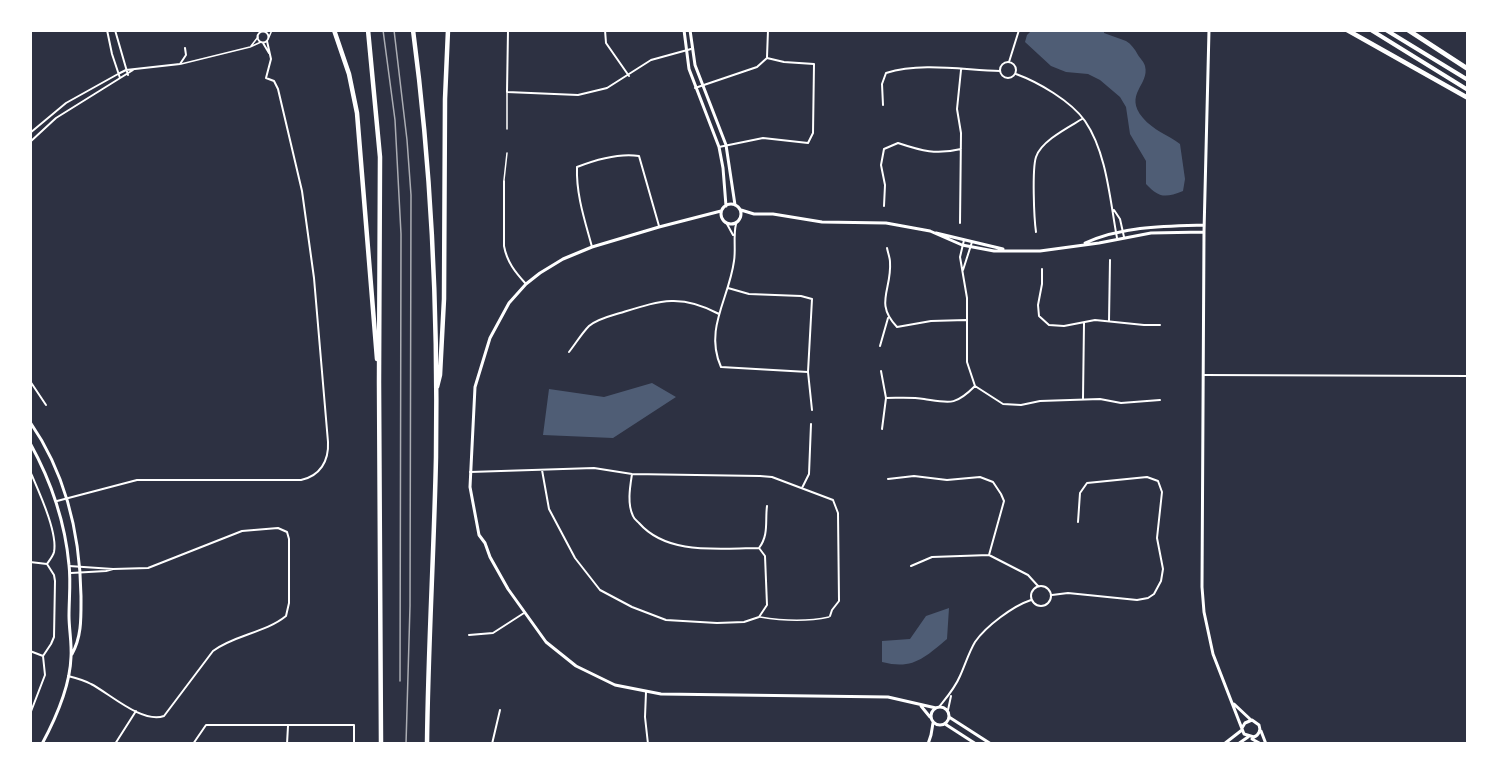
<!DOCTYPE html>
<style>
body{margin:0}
#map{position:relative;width:1498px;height:774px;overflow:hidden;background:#2d3142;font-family:Mulish,sans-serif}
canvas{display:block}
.frame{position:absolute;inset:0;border:32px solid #fff;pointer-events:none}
</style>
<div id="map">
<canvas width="1498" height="774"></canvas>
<div class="frame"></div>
</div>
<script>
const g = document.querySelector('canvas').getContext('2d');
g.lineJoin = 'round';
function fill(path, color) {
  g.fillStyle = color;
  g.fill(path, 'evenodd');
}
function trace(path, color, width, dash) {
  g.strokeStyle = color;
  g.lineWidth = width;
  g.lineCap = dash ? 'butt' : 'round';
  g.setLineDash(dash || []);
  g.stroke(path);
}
fill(new Path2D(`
 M 1032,30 L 1104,30 L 1104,33 C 1111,36 1119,38 1126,41 C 1131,44 1135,49 1138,55 C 1140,58 1144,62 1145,66 C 1150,85 1123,94 1143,118 C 1153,130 1168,135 1180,144 L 1185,179 L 1183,191 C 1165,198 1159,198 1146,184 L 1146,161 L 1130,134 L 1126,107 L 1120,97 L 1100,80 L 1088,74 L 1066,72 L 1051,66 L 1025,42 L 1027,35 Z
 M 652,383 L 676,397 L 613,438 L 543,435 L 549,389 L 604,397 Z
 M 949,608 L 947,639 C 924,658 913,670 882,662 L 882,641 L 910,639 L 926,616 Z`), '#4f5d75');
trace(new Path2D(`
 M 266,32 L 268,30
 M 269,37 L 272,30
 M 251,46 L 258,37
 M 181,64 L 250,47 L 261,42
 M 507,93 L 507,129
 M 504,180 L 507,153
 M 760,617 C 784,621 806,622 829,617`), '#fff', 1.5);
trace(new Path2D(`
 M 107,30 L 112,54 L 120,78
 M 115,30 L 128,75
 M 508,30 L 507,92 L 578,95 L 607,88 L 651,60 L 691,49
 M 605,30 L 606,43 L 629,76
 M257.5 37a5.5 5.5 0 1 1 11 0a5.5 5.5 0 1 1-11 0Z
 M 263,43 L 269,53
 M 767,57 L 768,30
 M1000 70a8 8 0 1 1 16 0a8 8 0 1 1-16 0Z
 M 1009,62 L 1019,30
 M 1016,74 C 1038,82 1071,101 1085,121 C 1107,153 1110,201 1117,238
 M 695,88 L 757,67 L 767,58 L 784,62 L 814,64 L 813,133 L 808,143 L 763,138 L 719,147
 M 883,105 L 882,84 L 886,73 C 922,62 963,70 1000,71
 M 30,133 L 66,103 L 118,74 L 126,70 L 180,64 L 186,55 L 185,48
 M 30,142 L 56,118 L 133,70
 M 504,181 L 504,246 C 507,262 515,272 526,284
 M 884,206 L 885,185 L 881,165 L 884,149 L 898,143 C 922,151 936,155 961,149
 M 1114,210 L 1120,219 L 1124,237
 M 960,223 L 961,133 L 957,109 L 961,70
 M 727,224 L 733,235
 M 1036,232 C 1034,218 1032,169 1036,157 C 1041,141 1069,127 1082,119
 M 964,240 L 960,257 L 967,298 L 967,362 L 975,386 L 1003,404 L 1021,405 L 1040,401 L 1100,399 L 1121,403 L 1160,400
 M 592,247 C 585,221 576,195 577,167 C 595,160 620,153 639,156 L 659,226
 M 887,248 C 888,253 890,258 890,262 C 892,290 874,303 897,327 L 931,321 L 966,320
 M 1042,269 L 1042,284 L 1038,305 L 1039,316 L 1049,325 L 1064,326 L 1095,320 L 1144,325 L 1160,325
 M 963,270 L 972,242
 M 728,288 L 749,294 L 801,296 L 812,299 L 808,372 L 721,367 C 704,329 729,299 734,261 C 736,249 733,236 736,224
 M 1109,321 L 1110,260
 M 880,346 L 888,318
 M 569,352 C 576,343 582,333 589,326 C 597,319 610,316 620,313 C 659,301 680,293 719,314
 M 881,371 L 886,398 L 882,429
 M 808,372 L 812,410
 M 1204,375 L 1468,376
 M 30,381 L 46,405
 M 886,398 C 899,398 912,397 924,399 C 950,403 955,406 975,386
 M 1083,398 L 1084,323
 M 542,470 L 549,509 L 575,558 L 600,590 L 632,607 L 666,620 L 717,623 L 744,622 L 759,617 L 767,605 L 765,556 L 759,548 C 720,548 668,556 639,523 C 637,521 634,519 633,516 C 627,504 630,487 632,474
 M 30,471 C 38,490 58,532 54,552 C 53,556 49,561 47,564 L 54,575 L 55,581 L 54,637 L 51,644 L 43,656 L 45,675 L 30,714
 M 470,472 L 594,468 L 632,474 L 760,476 L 772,477 L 833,500 L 838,513 L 839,601 L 832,610 L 830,616
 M 888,479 L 914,476 L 947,480 L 980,477 L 993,482 L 1001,494 L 1004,501 L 989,555
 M 802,488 L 809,474 L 811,424
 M 57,501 L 137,480 L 301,480 C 320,476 329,461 328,442 L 314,278 L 302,191 L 278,89 L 274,81 L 266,78 L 271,59 L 267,41
 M 759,548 C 769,535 765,521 767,506
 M 30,562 L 47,564
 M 911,566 L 932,557 L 989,555 L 1028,575 L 1038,586
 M 71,573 L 106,571 L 113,569
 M1031 596a10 10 0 1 1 20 0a10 10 0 1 1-20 0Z
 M 1052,595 L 1068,593 L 1137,600 L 1148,598 L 1154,594 L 1161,581 L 1163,569 L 1157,538 L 1162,492 L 1158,481 L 1147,477 L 1087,483 L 1080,493 L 1078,522
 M 469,635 L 493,633 L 524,613
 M 30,651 L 43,656
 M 68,676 C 76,678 84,680 91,684 C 109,693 142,724 164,716 L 213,651 C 234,635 265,633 286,616 L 289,603 L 289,539 L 287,532 L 278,528 L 242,531 L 148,568 L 113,569 L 69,566
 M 646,692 L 645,717 L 648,744
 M 939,707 C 947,697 955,688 960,676 C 965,665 969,652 975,642 C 986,626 1013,606 1031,600
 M 948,710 L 951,696
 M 115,744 L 136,711
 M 193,744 L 206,725 L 354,725 L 354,744
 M 287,744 L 288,726
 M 492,744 L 500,710
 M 568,744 L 568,743`), '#fff', 2);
trace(new Path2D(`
 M 684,30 L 689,69 L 719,147 L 723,168 L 726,206
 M 690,30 L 695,65 L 726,145 L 735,205
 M 1209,30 L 1204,232 L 1202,587 L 1204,612 L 1213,654 L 1244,734 L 1254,737 C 1259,735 1261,730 1259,725 L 1252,720 L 1245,723 L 1242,728
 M721 214a10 10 0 1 1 20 0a10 10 0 1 1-20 0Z
 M 741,210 L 754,214 L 773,214 L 822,222 L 886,223 L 930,231
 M 721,211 L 659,227 L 592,247 L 563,259 L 540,273 L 526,284 L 509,303 L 490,338 L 475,387 L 470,487 L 479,535 L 485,543 L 490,557 L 508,589 L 546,642 L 576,666 L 615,685 L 661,694 L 888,697 L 936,708
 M 930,231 L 962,245 L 994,251 L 1040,251 L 1099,243 L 1151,233 L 1204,232
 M 936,233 L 1003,249
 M 1085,243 C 1122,226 1165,226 1204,225
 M 30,422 C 66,474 80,533 81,596 C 81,617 82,636 72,654
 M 30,443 C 51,481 65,521 69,565 C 71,581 69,599 69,616 C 69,629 72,644 71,657 C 70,687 56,718 42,744
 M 1234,704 L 1251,720
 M 921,706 L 930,717
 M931 716a9 9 0 1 1 18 0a9 9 0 1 1-18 0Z
 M 949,717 L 991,744
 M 945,724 L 976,744
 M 1261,731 L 1266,744
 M 1252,739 L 1261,744
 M 928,744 L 931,735 L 933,723
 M 1224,744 L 1242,730
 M 1238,744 L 1248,737`), '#fff', 3);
trace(new Path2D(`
 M 1371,30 L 1468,90
 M 1386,30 L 1468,80`), '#fff', 4);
trace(new Path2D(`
 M 1347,30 L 1468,98
 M 1408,30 L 1468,69`), '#fff', 4.5);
trace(new Path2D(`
 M 334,30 L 349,74 L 357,113 L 377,359
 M 368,30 L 380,157 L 379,382 L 381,744
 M 413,30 C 432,172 438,314 436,457 C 434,553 428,648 427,744
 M 437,387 L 440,375 L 444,299 L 445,99 L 448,30`), '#fff', 4.5);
trace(new Path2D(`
 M 383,30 L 395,120 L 401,234 L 400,681
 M 394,30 L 407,140 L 411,195 L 410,606 L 406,744`), '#abadb3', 1.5);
</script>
